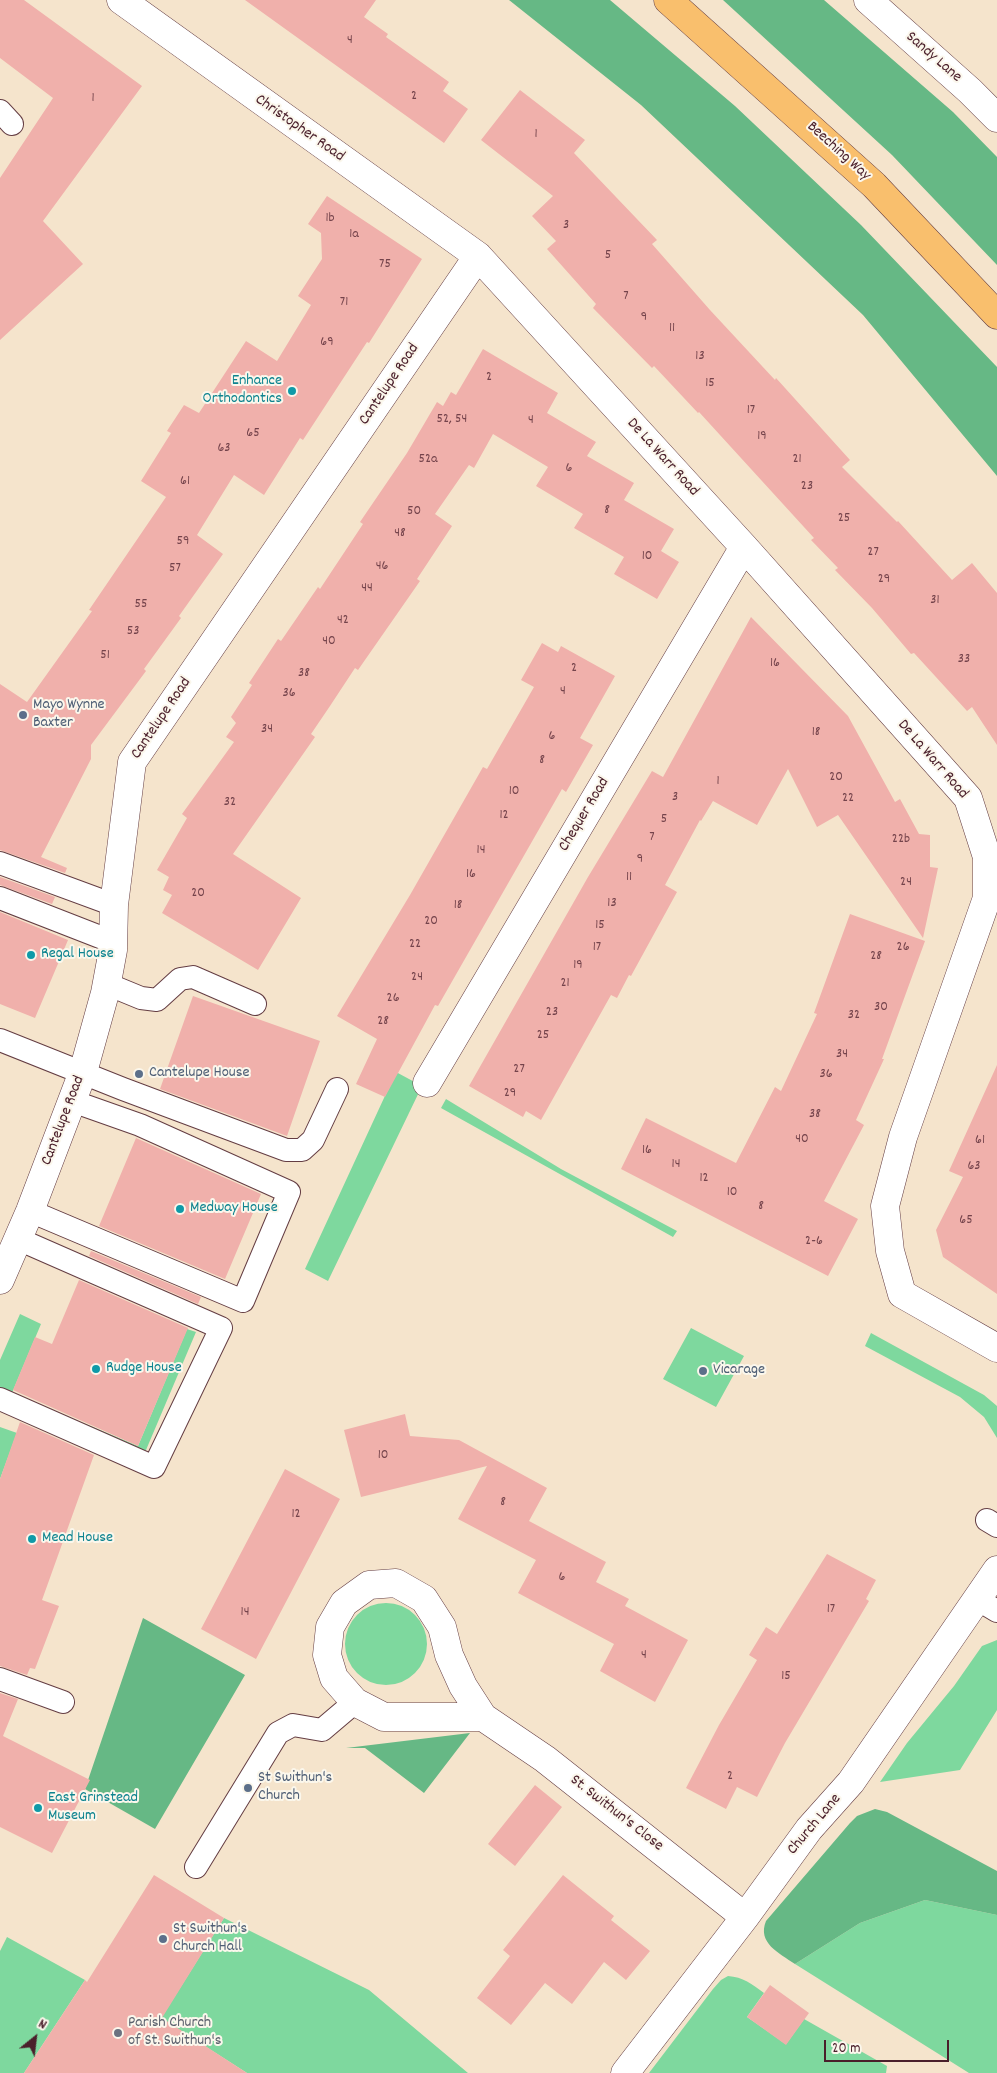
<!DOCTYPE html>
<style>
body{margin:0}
#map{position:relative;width:997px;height:2073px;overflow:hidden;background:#f5e4cc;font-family:Dekko,sans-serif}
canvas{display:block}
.north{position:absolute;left:10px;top:2013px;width:50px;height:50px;-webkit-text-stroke:4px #fbf7ec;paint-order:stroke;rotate:29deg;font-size:14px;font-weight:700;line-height:20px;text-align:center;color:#4a1f2b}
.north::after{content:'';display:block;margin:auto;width:18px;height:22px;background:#4a1f2b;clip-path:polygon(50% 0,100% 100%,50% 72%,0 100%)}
.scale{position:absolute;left:824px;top:2040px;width:125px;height:22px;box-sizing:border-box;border:2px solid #4a1f2b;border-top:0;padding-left:6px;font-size:15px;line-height:18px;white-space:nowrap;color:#4a1f2b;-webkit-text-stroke:4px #fbf7ec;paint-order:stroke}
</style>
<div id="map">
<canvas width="997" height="2073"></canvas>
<div class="north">N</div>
<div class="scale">20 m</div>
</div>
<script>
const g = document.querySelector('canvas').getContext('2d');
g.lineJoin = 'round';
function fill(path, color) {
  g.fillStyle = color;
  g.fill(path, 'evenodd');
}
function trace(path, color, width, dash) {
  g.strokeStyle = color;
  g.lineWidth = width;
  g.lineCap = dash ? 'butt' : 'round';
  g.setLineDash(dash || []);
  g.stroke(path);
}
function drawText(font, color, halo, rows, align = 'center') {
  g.font = font + ' Dekko,sans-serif';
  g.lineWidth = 4;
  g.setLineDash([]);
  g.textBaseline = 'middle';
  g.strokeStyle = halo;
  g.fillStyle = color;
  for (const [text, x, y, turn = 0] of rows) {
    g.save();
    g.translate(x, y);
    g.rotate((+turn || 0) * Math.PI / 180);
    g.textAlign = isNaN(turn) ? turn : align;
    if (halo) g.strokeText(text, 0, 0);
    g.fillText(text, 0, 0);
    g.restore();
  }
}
fill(new Path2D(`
 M 396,1072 L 422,1086 L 328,1281 L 305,1269 Z
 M 446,1099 L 561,1169 L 677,1231 L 673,1237 L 441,1108 Z
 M 20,1314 L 41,1324 L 12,1393 L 138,1446 L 187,1329 L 196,1332 L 146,1450 L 141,1451 L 0,1391 L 0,1360 Z
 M 691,1328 L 744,1356 L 716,1407 L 663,1379 Z
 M 871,1333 L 984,1395 L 997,1406 L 997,1438 L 984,1417 L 960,1397 L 865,1346 Z
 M 0,1427 L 17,1433 L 0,1479 Z
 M345 1644a41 41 0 1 1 82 0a41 41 0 1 1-82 0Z
 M 997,1640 L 997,1710 L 960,1770 L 880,1782 L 907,1743 L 954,1686 L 982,1646 Z
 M 925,1900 L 997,1915 L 997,2073 L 969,2073 L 795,1964 L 860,1923 Z
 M 224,1918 L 369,1990 L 468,2073 L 247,2073 L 161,2018 Z
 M 7,1937 L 85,1980 L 24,2073 L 0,2073 L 0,1951 Z
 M 728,1976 C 743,1977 752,1984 764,1993 L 747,2017 L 786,2044 L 804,2019 L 887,2066 L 886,2073 L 649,2073 L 713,1989 L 721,1980 Z`), '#7ed89e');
fill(new Path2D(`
 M 509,0 L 610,0 L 735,106 L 861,225 L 997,367 L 997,476 L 863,315 L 641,105 Z
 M 723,0 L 824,0 L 953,112 L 997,157 L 997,265 L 892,155 Z
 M 143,1618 L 245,1675 L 155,1829 L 85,1789 Z
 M 470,1733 L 424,1793 L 365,1748 L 346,1748 Z
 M 875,1809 L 887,1812 L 997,1871 L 997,1915 L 925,1900 L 860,1923 L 795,1964 C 779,1953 757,1943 766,1921 L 850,1823 L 857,1816 Z`), '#66b885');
fill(new Path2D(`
 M 0,0 L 24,0 L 142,86 L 43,221 L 83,264 L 0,340 L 0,178 L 53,98 L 0,58 Z
 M 245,0 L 376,0 L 364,17 L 388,34 L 386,37 L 449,82 L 443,91 L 468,109 L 444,143 Z
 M 520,90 L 585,140 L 574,153 L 657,240 L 652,244 L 710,310 L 775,380 L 776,378 L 850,460 L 842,467 L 897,522 L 898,521 L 952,580 L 972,563 L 997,593 L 997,745 L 972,707 L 967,711 L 914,653 L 911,654 L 872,608 L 835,570 L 838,568 L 811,540 L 814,538 L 699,412 L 698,413 L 654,366 L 652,368 L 593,308 L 596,304 L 547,249 L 556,241 L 532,216 L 553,196 L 481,140 Z
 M 327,196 L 422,259 L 369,343 L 367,342 L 303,440 L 300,438 L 264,495 L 234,475 L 197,535 L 223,554 L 179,616 L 181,618 L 144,669 L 146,671 L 91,745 L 91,759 L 41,857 L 67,868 L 65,873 L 0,850 L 0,684 L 27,702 L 92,611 L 89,610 L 166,497 L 141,481 L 171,433 L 167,431 L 184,405 L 199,413 L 246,341 L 277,361 L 311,305 L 298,296 L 322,259 L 321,233 L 308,224 Z
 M 483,349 L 558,393 L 547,413 L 596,442 L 587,456 L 634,483 L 624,500 L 674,529 L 661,551 L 679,562 L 657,599 L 614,574 L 624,557 L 574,528 L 583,514 L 536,486 L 548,467 L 493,434 L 474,468 L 469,465 L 435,514 L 452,526 L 417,579 L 420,581 L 358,670 L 355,668 L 330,706 L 311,734 L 315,737 L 233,854 L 301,898 L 258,970 L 162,913 L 172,895 L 163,890 L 169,877 L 157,870 L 187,818 L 182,814 L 234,742 L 226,737 L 236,723 L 231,717 L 252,685 L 249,683 L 278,639 L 281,641 L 318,587 L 320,589 L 363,524 L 360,522 L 407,453 L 437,402 L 443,406 L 451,392 L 456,395 Z
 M 751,617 L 848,716 L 895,802 L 900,799 L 919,834 L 930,835 L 930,867 L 938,868 L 923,938 L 838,815 L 817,827 L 788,769 L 757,825 L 713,801 L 701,821 L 700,820 L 665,885 L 677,892 L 631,976 L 629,975 L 617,998 L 611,995 L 541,1120 L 526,1111 L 523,1117 L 469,1086 L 588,877 L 652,771 L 663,777 Z
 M 542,643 L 558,652 L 561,646 L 615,676 L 580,738 L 593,745 L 566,792 L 562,789 L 438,1006 L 435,1005 L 385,1097 L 356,1084 L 377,1039 L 337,1016 L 410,895 L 483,767 L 487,769 L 534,687 L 521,680 Z
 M 0,877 L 55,897 L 52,904 L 0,885 Z
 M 0,912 L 68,940 L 35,1018 L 0,1004 Z
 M 850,914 L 925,941 L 882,1059 L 884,1059 L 856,1120 L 864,1125 L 824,1201 L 858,1219 L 828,1276 L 621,1169 L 646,1118 L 736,1163 L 775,1087 L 781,1091 L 817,1014 L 814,1013 Z
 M 193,996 L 320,1041 L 287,1136 L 160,1089 Z
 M 997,1065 L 997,1294 L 943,1257 L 936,1230 L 963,1177 L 949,1171 Z
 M 136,1138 L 261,1194 L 225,1279 L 99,1226 Z
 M 91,1251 L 201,1297 L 198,1304 L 89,1256 Z
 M 79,1280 L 188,1328 L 138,1446 L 13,1390 L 35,1337 L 52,1344 Z
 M 405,1414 L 410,1436 L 459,1440 L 547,1488 L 529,1521 L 606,1562 L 596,1582 L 629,1599 L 625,1606 L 688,1640 L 655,1702 L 600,1671 L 614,1644 L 518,1593 L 536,1560 L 458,1519 L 487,1466 L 361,1497 L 344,1430 Z
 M 20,1422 L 94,1455 L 42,1600 L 59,1606 L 35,1669 L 30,1668 L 27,1675 L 0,1666 L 0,1479 Z
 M 285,1469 L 340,1499 L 256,1659 L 201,1629 Z
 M 827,1554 L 876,1580 L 866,1599 L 869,1601 L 785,1743 L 757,1797 L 737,1787 L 726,1809 L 686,1788 L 719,1725 L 757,1660 L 749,1655 L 766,1627 L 777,1634 Z
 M 0,1693 L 18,1699 L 3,1736 L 90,1780 L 52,1853 L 0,1827 Z
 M 535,1785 L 562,1807 L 515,1866 L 488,1844 Z
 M 154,1875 L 224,1918 L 162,2018 L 247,2073 L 24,2073 L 85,1980 L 87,1982 Z
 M 563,1875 L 614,1916 L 611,1920 L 650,1951 L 626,1980 L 604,1962 L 572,2004 L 545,1983 L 511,2025 L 477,1998 L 510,1956 L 503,1950 Z
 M 770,1985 L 809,2013 L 786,2045 L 747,2017 Z`), '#f0b0ab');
const service = new Path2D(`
 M 0,111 L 12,124
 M 0,863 L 114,905
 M 0,898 L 113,942
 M 107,984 L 141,998 L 157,1000 L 180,979 L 193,977 L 255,1004
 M 0,1040 L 123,1089 L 286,1150 L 302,1150 L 313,1140 L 337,1089
 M 30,1211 L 243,1301 L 289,1192 L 140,1125 L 72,1101
 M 0,1399 L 154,1467 L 221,1328 L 18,1239
 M 987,1520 L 997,1526
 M 977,1599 L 997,1611
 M 0,1679 L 63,1702
 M 196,1867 L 278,1733 L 293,1725 L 322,1730 L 355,1702`);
const minor = new Path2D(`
 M 121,0 L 478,256 L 744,547 L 968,798 L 987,857 L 987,898 L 903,1137 L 885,1206 L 890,1251 L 902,1294 L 997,1348
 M 868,0 L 970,91 L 997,118
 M 427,1083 L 744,547
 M 0,1280 L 30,1211 L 83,1072 L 105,993 L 113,950 L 114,905 L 132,762 L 478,256
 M 483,1717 L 384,1717 L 355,1702 L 334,1678 L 327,1655 L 330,1627 L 344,1603 L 369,1585 L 396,1583 L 424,1599 L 442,1627 L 449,1655 L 463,1686 L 483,1717 L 545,1759 L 745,1917
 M 625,2073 L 745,1917 L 809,1829 L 851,1782 L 997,1570`);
const trunk = new Path2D(`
 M 668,0 L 874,185 L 997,315`);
trace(service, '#643d43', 24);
trace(minor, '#643d43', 29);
trace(trunk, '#643d43', 29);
trace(service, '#fff', 22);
trace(minor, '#fff', 28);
trace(trunk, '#f9bf6d', 28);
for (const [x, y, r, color] of [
 [292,391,5,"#0f9aa8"],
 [23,715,5,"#5c6f8a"],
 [31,955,5,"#0f9aa8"],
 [139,1074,5,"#5c6f8a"],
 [180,1209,5,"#0f9aa8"],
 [96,1369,5,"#0f9aa8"],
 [703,1371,5,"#5c6f8a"],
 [32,1539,5,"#0f9aa8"],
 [248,1788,5,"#5c6f8a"],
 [38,1808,5,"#0f9aa8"],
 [163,1939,5,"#5c6f8a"],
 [118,2033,5,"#6b7280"]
]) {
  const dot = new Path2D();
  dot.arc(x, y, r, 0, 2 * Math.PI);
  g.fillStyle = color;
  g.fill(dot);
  trace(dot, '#fbf7ec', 2);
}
drawText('14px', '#74434b', null, [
 ["4",350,41],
 ["2",414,97],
 ["1",93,99],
 ["1",536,135],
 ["1b",330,219],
 ["3",566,226],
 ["1a",354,235],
 ["5",608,256],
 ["75",385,265],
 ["7",626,297],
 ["71",344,303],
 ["9",644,318],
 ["11",672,329],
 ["69",327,343],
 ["13",700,357],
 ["2",489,378],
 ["15",710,384],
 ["17",751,411],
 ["52, 54",452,420],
 ["4",531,421],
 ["65",253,434],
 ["19",762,437],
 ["63",224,449],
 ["52a",428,460],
 ["21",797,460],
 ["6",569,469],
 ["61",185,482],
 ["23",807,487],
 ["8",607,511],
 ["50",414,512],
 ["25",844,519],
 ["48",400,534],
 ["59",183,542],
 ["27",873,553],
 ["10",647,557],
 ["46",382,567],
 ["57",175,569],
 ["29",884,580],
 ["44",367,589],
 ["31",935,601],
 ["55",141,605],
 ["42",343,621],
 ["53",133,632],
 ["40",329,642],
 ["51",105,656],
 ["33",964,660],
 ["16",775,664],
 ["2",574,669],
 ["38",304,674],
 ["4",563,692],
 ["36",289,694],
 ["34",267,730],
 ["18",816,733],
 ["6",552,737],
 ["8",542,761],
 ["20",836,778],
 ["1",718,782],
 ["10",514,792],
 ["3",675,798],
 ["22",848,799],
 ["32",230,803],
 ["12",504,816],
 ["5",664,820],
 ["7",652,838],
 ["22b",901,840],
 ["14",481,851],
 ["9",640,860],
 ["16",471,875],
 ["11",629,878],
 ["24",906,883],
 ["20",198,894],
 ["13",612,904],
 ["18",458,906],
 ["20",431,922],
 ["15",600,926],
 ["22",415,945],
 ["17",597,948],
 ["26",903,948],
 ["28",876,957],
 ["19",578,966],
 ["24",417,978],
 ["21",565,984],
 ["26",393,999],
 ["30",881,1008],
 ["23",552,1013],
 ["32",854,1016],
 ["28",383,1022],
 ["25",543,1036],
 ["34",842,1055],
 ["27",519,1070],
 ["36",826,1075],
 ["29",510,1094],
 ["38",815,1115],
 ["40",802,1140],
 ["61",980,1141],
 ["16",647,1151],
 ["14",676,1165],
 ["63",974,1167],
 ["12",704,1179],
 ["10",732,1193],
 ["8",761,1207],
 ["65",966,1221],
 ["2-6",814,1242],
 ["10",383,1456],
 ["8",503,1503],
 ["12",296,1515],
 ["6",562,1578],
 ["17",831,1610],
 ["14",245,1613],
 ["4",644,1656],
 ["15",786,1677],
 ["2",730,1777]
]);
drawText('16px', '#4a1f2b', '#fbf7ec', [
 ["Sandy Lane",933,58,41],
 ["Christopher Road",299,129,35],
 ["Beeching Way",838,152,42],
 ["Cantelupe Road",390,385,-56],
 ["De La Warr Road",662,458,48],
 ["Cantelupe Road",162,719,-56],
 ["De La Warr Road",932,760,49],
 ["Chequer Road",585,815,-59],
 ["Cantelupe Road",64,1121,-69],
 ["St. Swithun's Close",616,1814,38],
 ["Church Lane",815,1825,-50]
]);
drawText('16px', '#0d838f', '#fbf7ec', [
 ["Enhance",282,382,"right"],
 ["Orthodontics",282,400,"right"],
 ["Regal House",41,955],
 ["Medway House",190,1209],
 ["Rudge House",106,1369],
 ["Mead House",42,1539],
 ["East Grinstead",48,1799],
 ["Museum",48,1817]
], 'left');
drawText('16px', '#4e5e75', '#fbf7ec', [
 ["Mayo Wynne",33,706],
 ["Baxter",33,724],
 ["Cantelupe House",149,1074],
 ["Vicarage",713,1371],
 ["St Swithun's",258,1779],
 ["Church",258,1797],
 ["St Swithun's",173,1930],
 ["Church Hall",173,1948]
], 'left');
drawText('16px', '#5b616d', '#fbf7ec', [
 ["Parish Church",128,2024],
 ["of St. Swithun's",128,2042]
], 'left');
</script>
